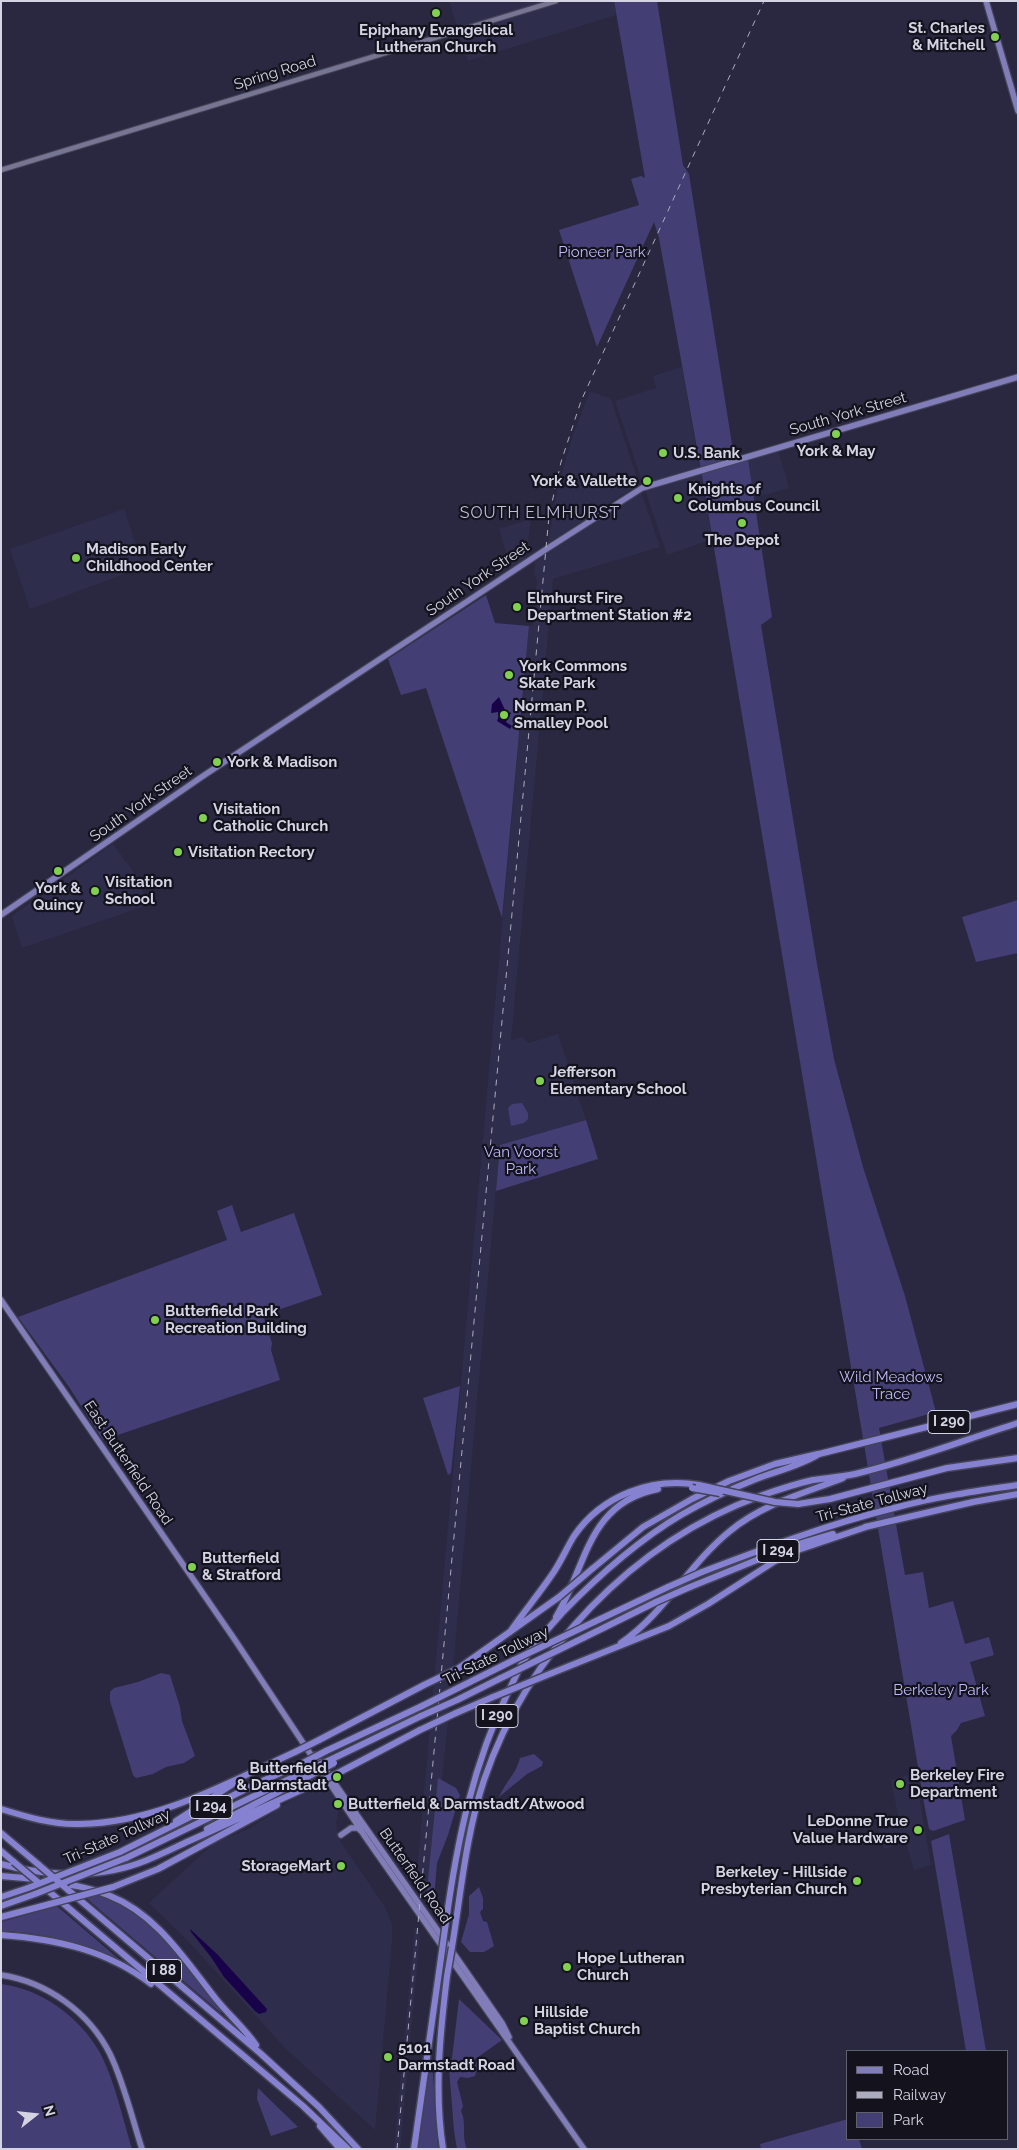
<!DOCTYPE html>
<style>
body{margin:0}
#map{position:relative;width:1019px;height:2150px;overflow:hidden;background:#292840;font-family:Raleway,sans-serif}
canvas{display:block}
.frame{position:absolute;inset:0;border:2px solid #d3d3e3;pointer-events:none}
.legend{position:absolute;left:846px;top:2050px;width:162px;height:90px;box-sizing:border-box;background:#13121d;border:1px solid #605f6c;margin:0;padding:6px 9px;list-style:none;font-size:15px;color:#d3d3e3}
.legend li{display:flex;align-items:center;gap:10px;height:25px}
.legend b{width:25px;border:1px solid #605f6c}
.north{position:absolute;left:10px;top:2090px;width:50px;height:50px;-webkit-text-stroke:4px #13121d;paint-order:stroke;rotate:74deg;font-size:14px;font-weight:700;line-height:20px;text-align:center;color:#d3d3e3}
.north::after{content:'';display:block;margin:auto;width:18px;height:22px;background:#d3d3e3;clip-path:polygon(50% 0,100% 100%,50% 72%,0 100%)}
</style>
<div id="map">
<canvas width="1019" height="2150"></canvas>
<div class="frame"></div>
<ul class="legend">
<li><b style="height:6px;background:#807db8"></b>Road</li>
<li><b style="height:6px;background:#acacbe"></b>Railway</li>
<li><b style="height:14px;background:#433e74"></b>Park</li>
</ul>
<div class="north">N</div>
</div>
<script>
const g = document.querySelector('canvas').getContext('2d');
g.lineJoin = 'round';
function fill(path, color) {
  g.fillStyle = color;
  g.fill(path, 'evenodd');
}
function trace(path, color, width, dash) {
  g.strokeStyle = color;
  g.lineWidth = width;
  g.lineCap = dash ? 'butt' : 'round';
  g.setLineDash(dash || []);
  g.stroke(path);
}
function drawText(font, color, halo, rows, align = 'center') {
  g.font = font + ' Raleway,sans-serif';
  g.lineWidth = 4.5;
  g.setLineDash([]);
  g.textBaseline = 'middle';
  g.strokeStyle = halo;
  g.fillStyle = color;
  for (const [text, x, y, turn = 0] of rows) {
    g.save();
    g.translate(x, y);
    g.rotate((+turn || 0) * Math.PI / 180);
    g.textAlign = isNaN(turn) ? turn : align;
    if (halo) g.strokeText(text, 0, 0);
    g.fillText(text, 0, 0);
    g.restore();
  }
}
fill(new Path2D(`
 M 449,1 L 614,1 L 616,15 L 468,61 Z
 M 682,367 L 712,539 L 667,555 L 615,401 L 656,388 L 653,376 Z
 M 590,391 L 611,399 L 639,484 L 548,543 L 558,487 L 572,438 Z
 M 778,450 L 789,488 L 754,498 L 748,459 Z
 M 641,492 L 660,547 L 553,579 L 511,1040 L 522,1037 L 529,1043 L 558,1034 L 586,1120 L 500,1145 L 448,1723 L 429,1900 L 416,1882 L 529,626 L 533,626 L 537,580 L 534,575 L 535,562 Z
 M 124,509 L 143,567 L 30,609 L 10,549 Z
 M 531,519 L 526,558 L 511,569 L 499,529 Z
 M 113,844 L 138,878 L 148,905 L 22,948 L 12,916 Z
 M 915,1773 L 931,1865 L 914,1870 L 906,1842 L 884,1849 L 878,1826 L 899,1820 L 891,1780 Z
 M 323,1779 L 340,1805 L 336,1822 L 338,1838 L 385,1907 L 392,1924 L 392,1940 L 375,2130 L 284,2047 L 190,1943 L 149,1903 L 215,1842 L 249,1829 Z
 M 415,1926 L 420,1934 L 400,2149 L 394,2149 Z`), '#2f2d4c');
fill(new Path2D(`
 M 614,1 L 657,1 L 683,165 L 689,174 L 735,463 L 748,459 L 772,617 L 761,625 L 817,964 L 834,1059 L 863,1167 L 905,1296 L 936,1412 L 879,1428 L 905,1575 L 923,1572 L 929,1608 L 953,1601 L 965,1644 L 989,1637 L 994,1655 L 970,1662 L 985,1716 L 961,1723 L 957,1730 L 951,1736 L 965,1820 L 933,1831 L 929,1829 L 924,1803 L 702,476 L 659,238 L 654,222 L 597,347 L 559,230 L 639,205 L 631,179 L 641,176 L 645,178 Z
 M 486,595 L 495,623 L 529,626 L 502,918 L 426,688 L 401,695 L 388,659 Z
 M 1018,900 L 1018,953 L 976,962 L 962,917 Z
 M 522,1103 L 528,1113 L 528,1119 L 524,1123 L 511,1126 L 508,1108 L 512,1104 Z
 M 586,1120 L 598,1159 L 496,1191 L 500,1145 Z
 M 232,1205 L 241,1232 L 294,1213 L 322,1295 L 263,1315 L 272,1343 L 271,1350 L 280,1380 L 103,1440 L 69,1387 L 18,1317 L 227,1240 L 217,1211 Z
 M 460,1386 L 451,1473 L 448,1475 L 423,1398 Z
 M 161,1673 L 170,1675 L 180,1707 L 182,1721 L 195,1756 L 184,1763 L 166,1767 L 153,1774 L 136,1778 L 133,1775 L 110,1701 L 110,1692 L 114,1688 L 138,1682 Z
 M 534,1754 L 543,1762 L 542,1766 L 527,1774 L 499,1797 C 506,1781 516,1774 520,1758 Z
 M 438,1778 L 456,1788 L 460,1795 L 448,1835 L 437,1863 L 433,1910 L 426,1900 Z
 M 949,1834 L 986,2051 L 966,2051 L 931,1841 Z
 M 479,1887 L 483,1898 L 483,1909 L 480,1912 L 483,1921 L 487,1922 L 494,1946 L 484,1952 L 470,1952 L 461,1942 L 469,1914 L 469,1896 Z
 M 99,1895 C 161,1921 181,1963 223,2011 L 221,2013 L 86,1898 Z
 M 54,1907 L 58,1907 L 121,1961 C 82,1944 44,1932 1,1931 L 1,1922 Z
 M 1,1984 C 42,1989 79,2017 99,2051 C 114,2078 123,2119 132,2149 L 1,2149 Z
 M 459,1999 L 502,2040 L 474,2060 L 475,2062 L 480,2061 L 483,2067 L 477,2069 L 475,2076 L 468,2078 L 460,2077 L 457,2082 L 463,2106 L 461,2111 C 467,2123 461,2137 467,2149 L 457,2149 L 454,2131 L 449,2068 L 452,2058 Z
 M 429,2071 L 433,2073 L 438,2149 L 418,2148 Z
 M 258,2088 L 262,2092 L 298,2127 L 271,2136 L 257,2099 Z
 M 848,2119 L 848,2139 L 859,2139 L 862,2149 L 761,2149 L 760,2144 Z`), '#433e74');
fill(new Path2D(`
 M 499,697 L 505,710 L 511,713 L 506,722 L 512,726 L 510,729 L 497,721 L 499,716 L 498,712 L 491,713 L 492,704 Z
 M 190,1929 L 217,1954 L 267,2009 L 266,2012 L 259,2014 L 255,2011 L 224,1977 L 211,1957 L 191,1932 Z`), '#18024a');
const minor = new Path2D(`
 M 1,170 L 556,1`);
const major = new Path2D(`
 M 986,1 L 1018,111
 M 1,915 L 203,776 L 545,550 L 642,488 L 1018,377
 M 1,1300 L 235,1640 L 366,1838 L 584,2149
 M 315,1755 L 466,1971 L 502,2023 L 509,2037
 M 341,1835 L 351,1828 L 358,1828 L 361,1831
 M 1,1975 C 47,1982 89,2012 110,2054 C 124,2083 132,2118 142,2149`);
const highway = new Path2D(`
 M 798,1504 L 830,1499 L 947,1468 L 1018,1458
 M 865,1527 L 973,1502 L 1018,1494
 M 592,1569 L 643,1527 L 692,1499 L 729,1481 L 775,1464 L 818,1454
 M 702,1572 C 765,1548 829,1524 894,1508 C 935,1497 976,1491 1018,1485
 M 690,1587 L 789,1547 L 833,1534
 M 556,1617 C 587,1566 587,1503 658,1489
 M 594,1622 L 668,1587
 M 510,1632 C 523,1613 538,1595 551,1576 C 560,1564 566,1549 574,1536 C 602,1495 652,1477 699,1485
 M 583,1638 L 656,1602
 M 621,1643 C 665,1613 689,1564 730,1531 C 762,1504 805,1493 843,1478
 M 459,1668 L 559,1597
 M 552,1673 L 669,1626 L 708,1604 L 775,1561 L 795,1551 L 869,1526
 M 458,1688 L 514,1660
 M 457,1700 L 501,1678
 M 456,1713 L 493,1697
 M 319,1740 L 424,1685
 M 326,1751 L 422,1706
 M 332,1759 L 421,1716
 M 340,1772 L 420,1730
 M 1,1809 C 27,1817 53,1825 80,1824 C 157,1823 227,1783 295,1752
 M 176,1821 L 239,1780
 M 207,1829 L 311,1775
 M 1,1833 L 39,1865
 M 1,1851 L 14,1862
 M 120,1852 L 258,1783 L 303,1763
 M 126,1858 L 308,1770
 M 1,1864 C 37,1874 78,1877 114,1870 C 141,1865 165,1852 189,1841 C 232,1822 274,1802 317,1783
 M 1,1876 L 36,1879
 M 46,1881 C 67,1884 88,1887 108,1895 C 157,1914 185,1960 216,1999 C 229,2015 245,2029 256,2045
 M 39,1883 L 303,2106 L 348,2149
 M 113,1887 L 158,1869 L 277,1805
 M 67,1889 L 260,2053 L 319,2107 L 358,2149
 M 1,1897 L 28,1888
 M 1,1906 L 35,1894
 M 1,1917 L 50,1904
 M 446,1922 C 457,1841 473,1764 509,1690 C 515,1679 519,1667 526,1657 C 536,1641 550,1627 562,1613 C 598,1576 637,1541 681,1515 C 705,1501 731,1489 756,1479 C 777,1471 800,1466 819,1454 L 1018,1404
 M 1,1935 C 56,1939 107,1950 151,1984
 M 452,1947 C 461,1892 466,1834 484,1780 C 527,1653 633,1542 760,1496 C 777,1490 795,1484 813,1480 C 827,1478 841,1477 855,1474 C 910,1461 964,1440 1018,1423
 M 320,2126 L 340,2149
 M 414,2149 L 440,1965
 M 443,2149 C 434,2091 440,2034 447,1976`);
trace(minor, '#444357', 7);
trace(major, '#444357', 8);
trace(highway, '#444357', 9);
trace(minor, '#767693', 4.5);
trace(major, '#807db8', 5.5);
trace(highway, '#8682d1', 6);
trace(new Path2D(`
 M 397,2149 L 549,516 L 561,462 L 581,401 L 764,1`), '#acacbe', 1, [6, 6]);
const highwayBridge = new Path2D(`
 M 699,1485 L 775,1502 L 798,1504
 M 692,1488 L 720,1493
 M 668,1587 L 702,1572
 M 559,1597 L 592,1569
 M 656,1602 L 690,1587
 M 514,1660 L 594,1622
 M 501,1678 L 583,1638
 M 424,1685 L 459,1668
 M 493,1697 L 552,1673
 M 422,1706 L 458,1688
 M 421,1716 L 457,1700
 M 420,1730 L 456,1713
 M 295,1752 L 319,1740
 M 303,1763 L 326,1751
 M 308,1770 L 332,1759
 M 311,1775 L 334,1763
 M 317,1783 L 340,1772
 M 14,1862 L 39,1883
 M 39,1865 L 67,1889
 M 28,1888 L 120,1852
 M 35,1894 L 126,1858
 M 50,1904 L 113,1887
 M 440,1965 L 446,1922
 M 447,1976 L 452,1947`);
trace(highwayBridge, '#444357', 9, []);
trace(highwayBridge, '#8682d1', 6);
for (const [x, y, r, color] of [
 [436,13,5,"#81d050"],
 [995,37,5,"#81d050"],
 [836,434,5,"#81d050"],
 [663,453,5,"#81d050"],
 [647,481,5,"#81d050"],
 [678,498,5,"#81d050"],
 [742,523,5,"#81d050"],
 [76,558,5,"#81d050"],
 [517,607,5,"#81d050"],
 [509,675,5,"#81d050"],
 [504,715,5,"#81d050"],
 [217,762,5,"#81d050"],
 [203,818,5,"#81d050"],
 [178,852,5,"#81d050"],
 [58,871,5,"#81d050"],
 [95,891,5,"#81d050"],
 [540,1081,5,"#81d050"],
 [155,1320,5,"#81d050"],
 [192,1567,5,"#81d050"],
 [337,1777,5,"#81d050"],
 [900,1784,5,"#81d050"],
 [338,1804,5,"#81d050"],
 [918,1830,5,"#81d050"],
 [341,1866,5,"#81d050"],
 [857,1881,5,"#81d050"],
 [567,1967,5,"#81d050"],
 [524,2021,5,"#81d050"],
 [388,2057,5,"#81d050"]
]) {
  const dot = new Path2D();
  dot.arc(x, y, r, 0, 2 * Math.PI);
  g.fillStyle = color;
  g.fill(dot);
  trace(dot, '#13121d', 2);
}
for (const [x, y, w] of [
 [949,1422,42],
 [778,1551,42],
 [497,1716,42],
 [211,1807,42],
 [164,1971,35]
]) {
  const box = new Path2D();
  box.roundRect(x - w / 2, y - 11.5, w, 23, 4);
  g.fillStyle = '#13121d';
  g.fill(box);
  trace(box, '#d3d3e3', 1);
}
drawText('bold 14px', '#d3d3e3', null, [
 ["I 290",949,1422],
 ["I 294",778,1551],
 ["I 290",497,1716],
 ["I 294",211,1807],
 ["I 88",164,1971]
]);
drawText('bold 15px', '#d3d3e3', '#13121d', [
 ["St. Charles",985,28,"right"],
 ["& Mitchell",985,45,"right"],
 ["Epiphany Evangelical",436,30,"center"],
 ["Lutheran Church",436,47,"center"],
 ["York & May",836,451,"center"],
 ["U.S. Bank",673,453],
 ["York & Vallette",637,481,"right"],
 ["Knights of",688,489],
 ["Columbus Council",688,506],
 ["The Depot",742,540,"center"],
 ["Madison Early",86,549],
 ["Childhood Center",86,566],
 ["Elmhurst Fire",527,598],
 ["Department Station #2",527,615],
 ["York Commons",519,666],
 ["Skate Park",519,683],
 ["Norman P.",514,706],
 ["Smalley Pool",514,723],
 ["York & Madison",227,762],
 ["Visitation",213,809],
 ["Catholic Church",213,826],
 ["Visitation Rectory",188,852],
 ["Visitation",105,882],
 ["School",105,899],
 ["York &",58,888,"center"],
 ["Quincy",58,905,"center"],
 ["Jefferson",550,1072],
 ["Elementary School",550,1089],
 ["Butterfield Park",165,1311],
 ["Recreation Building",165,1328],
 ["Butterfield",202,1558],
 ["& Stratford",202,1575],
 ["Butterfield",327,1768,"right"],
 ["& Darmstadt",327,1785,"right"],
 ["Berkeley Fire",910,1775],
 ["Department",910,1792],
 ["Butterfield & Darmstadt/Atwood",348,1804],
 ["LeDonne True",908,1821,"right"],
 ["Value Hardware",908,1838,"right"],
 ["StorageMart",331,1866,"right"],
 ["Berkeley - Hillside",847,1872,"right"],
 ["Presbyterian Church",847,1889,"right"],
 ["Hope Lutheran",577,1958],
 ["Church",577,1975],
 ["Hillside",534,2012],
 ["Baptist Church",534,2029],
 ["5101",398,2048],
 ["Darmstadt Road",398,2065]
], 'left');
drawText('15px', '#d3d3e3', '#13121d', [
 ["Spring Road",275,73,-17],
 ["South York Street",848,414,-16],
 ["South York Street",478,579,-34],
 ["South York Street",141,804,-35],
 ["East Butterfield Road",128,1463,56],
 ["Tri-State Tollway",872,1503,-15],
 ["Tri-State Tollway",496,1656,-26],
 ["Tri-State Tollway",117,1837,-24],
 ["Butterfield Road",415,1876,55]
]);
drawText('15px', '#bcbaf9', '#13121d', [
 ["Pioneer Park",602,252],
 ["Van Voorst",521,1152],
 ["Park",521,1169],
 ["Wild Meadows",891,1377],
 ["Trace",891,1394],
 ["Berkeley Park",941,1690]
]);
g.letterSpacing = '1px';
drawText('16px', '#bdbddc', '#13121d', [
 ["SOUTH ELMHURST",540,513]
]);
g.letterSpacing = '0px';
</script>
